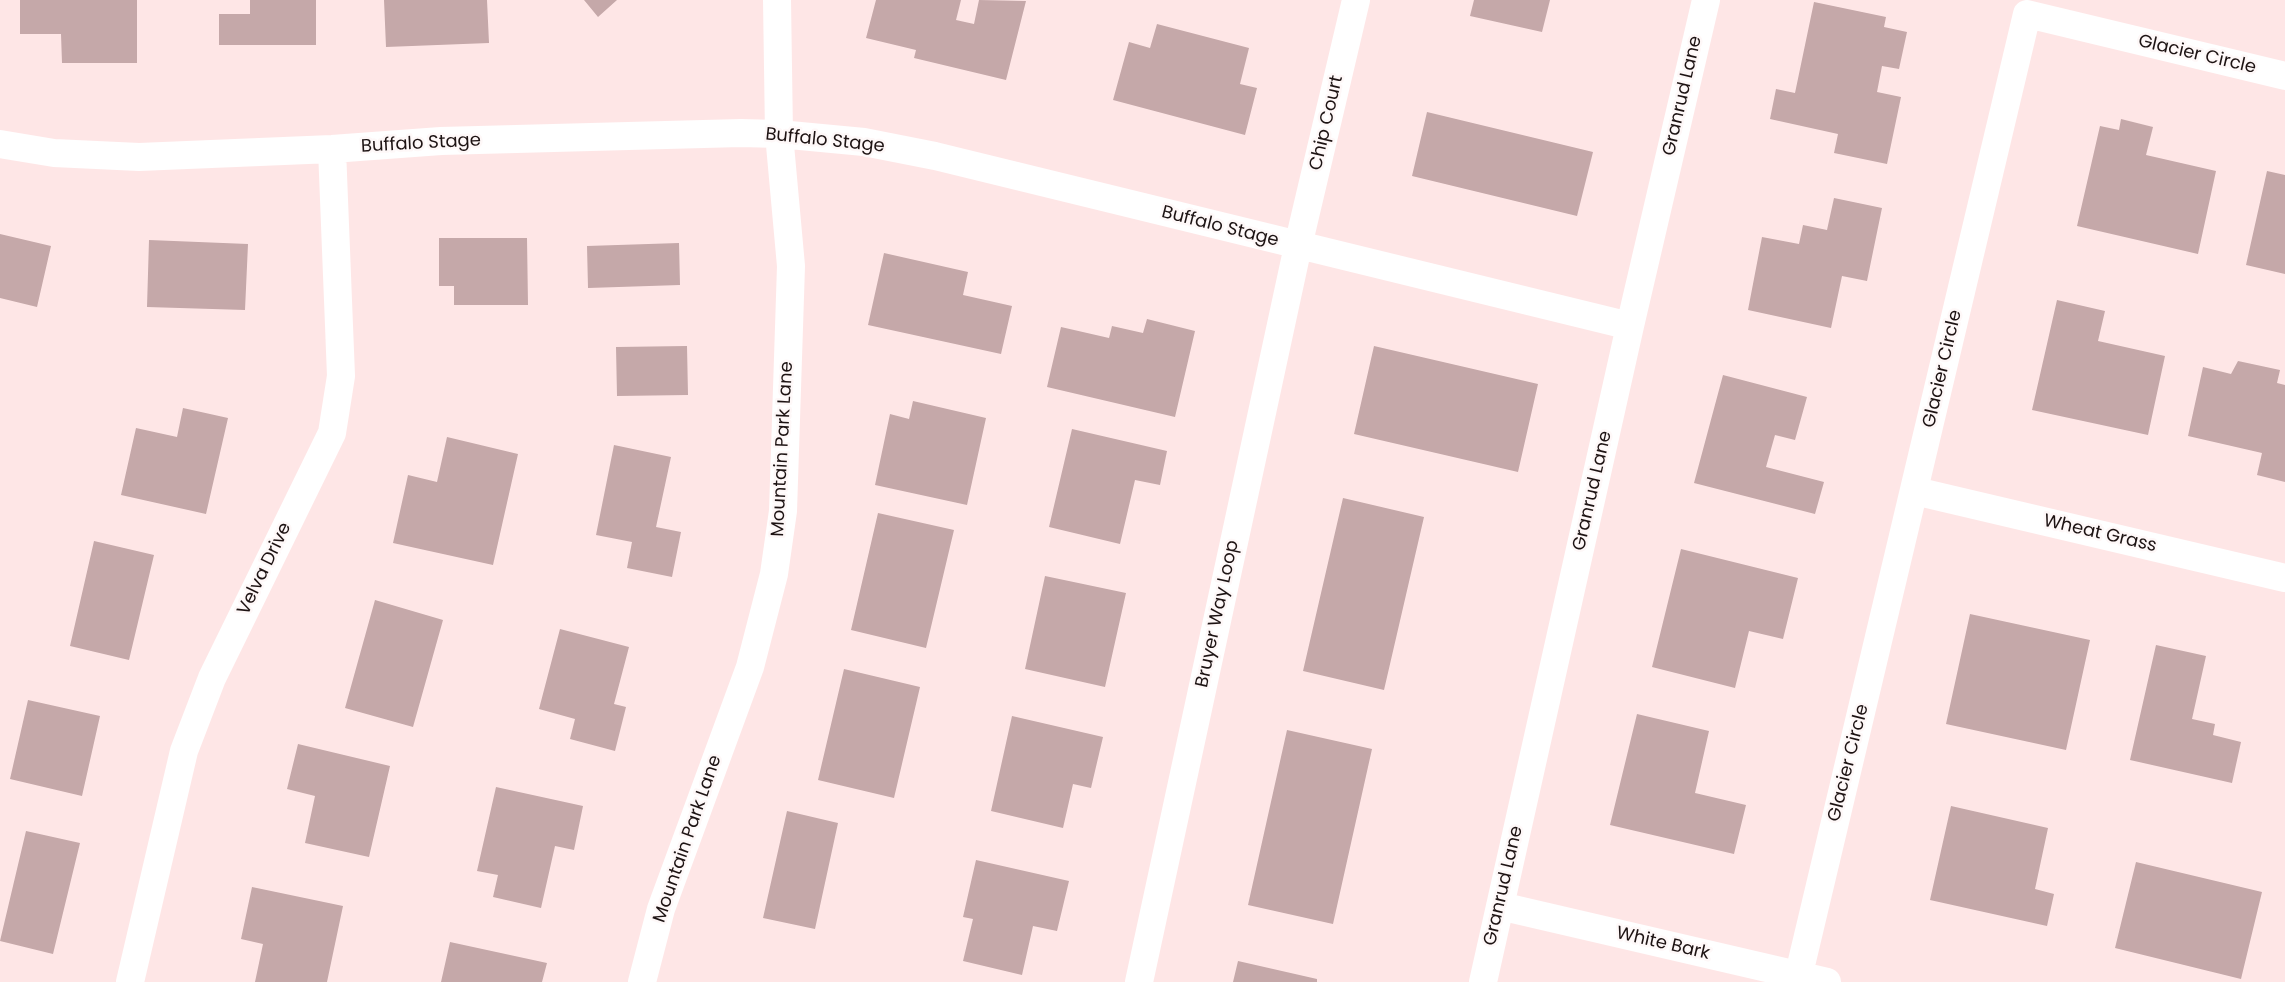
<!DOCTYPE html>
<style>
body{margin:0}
canvas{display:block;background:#fee6e6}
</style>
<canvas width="2285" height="982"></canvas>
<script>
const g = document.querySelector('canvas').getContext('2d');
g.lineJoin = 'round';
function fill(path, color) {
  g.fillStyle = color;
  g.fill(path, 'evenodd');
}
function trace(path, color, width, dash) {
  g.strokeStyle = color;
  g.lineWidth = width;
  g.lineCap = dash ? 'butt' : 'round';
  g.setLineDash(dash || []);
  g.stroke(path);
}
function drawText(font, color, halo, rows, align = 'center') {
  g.font = font + ' Poppins,sans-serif';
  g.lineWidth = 5;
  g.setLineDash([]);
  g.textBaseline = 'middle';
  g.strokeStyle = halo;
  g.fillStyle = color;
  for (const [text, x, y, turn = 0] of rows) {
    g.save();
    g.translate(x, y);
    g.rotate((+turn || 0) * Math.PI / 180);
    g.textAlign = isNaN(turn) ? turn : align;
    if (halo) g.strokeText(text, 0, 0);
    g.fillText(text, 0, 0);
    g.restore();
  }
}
fill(new Path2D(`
 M 20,0 L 137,0 L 137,63 L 62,63 L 61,34 L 20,34 Z
 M 250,0 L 316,0 L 316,45 L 219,45 L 219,14 L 250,14 Z
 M 384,0 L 487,0 L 489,43 L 386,47 Z
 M 584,0 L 617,0 L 598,17 Z
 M 876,0 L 961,0 L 956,20 L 974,24 L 979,0 L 1026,1 L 1006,80 L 914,58 L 916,50 L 866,38 Z
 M 1474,0 L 1550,0 L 1542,32 L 1470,16 Z
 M 1814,2 L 1886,17 L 1884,27 L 1907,32 L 1899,69 L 1882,66 L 1877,92 L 1901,97 L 1887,164 L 1834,153 L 1838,134 L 1770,119 L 1776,89 L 1795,93 Z
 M 1157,24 L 1249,48 L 1240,84 L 1257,88 L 1245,135 L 1113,100 L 1129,42 L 1150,48 Z
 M 1427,112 L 1593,152 L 1577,216 L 1412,176 Z
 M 2121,119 L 2153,127 L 2146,155 L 2216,171 L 2198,254 L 2077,226 L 2100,126 L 2119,130 Z
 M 2267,171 L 2285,175 L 2285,274 L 2246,265 Z
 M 1834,198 L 1882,208 L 1867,281 L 1842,276 L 1831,328 L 1748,310 L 1762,237 L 1799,244 L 1803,225 L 1827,230 Z
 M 0,234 L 51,246 L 37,307 L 0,298 Z
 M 439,238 L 527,238 L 528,305 L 454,305 L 454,286 L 439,286 Z
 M 149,240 L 248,244 L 245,310 L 147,307 Z
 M 679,243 L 680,285 L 588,288 L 587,246 Z
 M 884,253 L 968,272 L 963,295 L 1012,306 L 1001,354 L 868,325 Z
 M 2057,300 L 2105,311 L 2098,341 L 2165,356 L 2148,435 L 2032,410 Z
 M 1147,319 L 1195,331 L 1175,417 L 1047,387 L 1061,327 L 1109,338 L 1112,326 L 1143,333 Z
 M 687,346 L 688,395 L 617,396 L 616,347 Z
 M 1374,346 L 1538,384 L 1518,472 L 1354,434 Z
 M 2238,361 L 2280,370 L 2277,383 L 2285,385 L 2285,482 L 2257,475 L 2262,453 L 2188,436 L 2203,367 L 2231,374 Z
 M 1723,375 L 1807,397 L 1795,440 L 1775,435 L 1766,467 L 1824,482 L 1815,514 L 1694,483 Z
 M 913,401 L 986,418 L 967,505 L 875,485 L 890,414 L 909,419 Z
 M 183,408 L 228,418 L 206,514 L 121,495 L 136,428 L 177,437 Z
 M 1072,429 L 1167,451 L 1160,485 L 1135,480 L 1120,544 L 1049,527 Z
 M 447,437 L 518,454 L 493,565 L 393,543 L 408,475 L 437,482 Z
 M 614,445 L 671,457 L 656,527 L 681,532 L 672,577 L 627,568 L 632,542 L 596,535 Z
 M 1343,498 L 1424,517 L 1384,690 L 1303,671 Z
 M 878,513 L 954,530 L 926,648 L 851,630 Z
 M 94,541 L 154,555 L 129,660 L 70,646 Z
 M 1681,549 L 1798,578 L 1783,639 L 1749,631 L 1735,688 L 1652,667 Z
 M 1045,576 L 1126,593 L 1105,687 L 1025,669 Z
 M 375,600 L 443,620 L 413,727 L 345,708 Z
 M 1970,614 L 2090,640 L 2066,750 L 1946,724 Z
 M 560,629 L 629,647 L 614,704 L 626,707 L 615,751 L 570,739 L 575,719 L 539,709 Z
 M 2156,645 L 2206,656 L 2192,719 L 2215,724 L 2213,735 L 2241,742 L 2232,783 L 2130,760 Z
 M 844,669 L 920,687 L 894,798 L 818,780 Z
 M 28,700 L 100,716 L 82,796 L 10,779 Z
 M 1637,714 L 1709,731 L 1695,793 L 1746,805 L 1734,854 L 1610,825 Z
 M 1012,716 L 1103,737 L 1091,788 L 1073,784 L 1063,828 L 991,811 Z
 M 1287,730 L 1372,749 L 1333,924 L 1248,905 Z
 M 298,744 L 390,766 L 369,857 L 305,843 L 315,796 L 287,789 Z
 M 496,787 L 583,806 L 574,850 L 555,846 L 541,908 L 493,897 L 498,875 L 477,871 Z
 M 1951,806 L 2048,828 L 2035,889 L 2054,894 L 2047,926 L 1930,900 Z
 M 787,811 L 838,823 L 815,929 L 763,918 Z
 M 26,831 L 80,843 L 53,954 L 0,941 Z
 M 976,860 L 1069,881 L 1057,931 L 1033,926 L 1022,975 L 963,961 L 973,919 L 963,917 Z
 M 2136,862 L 2262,892 L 2241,979 L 2115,948 Z
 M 252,887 L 343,906 L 327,982 L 255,982 L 263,944 L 241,939 Z
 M 450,942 L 547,963 L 542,982 L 441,982 Z
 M 1238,961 L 1317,979 L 1317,982 L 1233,982 Z`), '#c5a8a9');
trace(new Path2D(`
 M 0,144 L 54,153 L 139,157 L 332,149 L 441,141 L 741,133 L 779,134 L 864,142 L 935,156 L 1630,326
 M 1915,491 L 2285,578
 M 1500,906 L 1827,982
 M 130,982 L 184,751 L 212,678 L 332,433 L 341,376 L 332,149
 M 642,982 L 661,909 L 750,667 L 774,574 L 783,511 L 791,266 L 779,134 L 777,0
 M 1139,982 L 1298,246 L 1356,0
 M 1483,982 L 1630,326 L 1706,0
 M 1797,982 L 2027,14 L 2285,76`), '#fff', 28);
drawText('18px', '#1d1313', '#fef8f8', [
 ["Glacier Circle",2197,55,13],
 ["Granrud Lane",1683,96,-77],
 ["Chip Court",1327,123,-77],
 ["Buffalo Stage",825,141,6],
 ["Buffalo Stage",421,144,-3],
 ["Buffalo Stage",1220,227,14],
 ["Glacier Circle",1943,369,-77],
 ["Mountain Park Lane",783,449,-87],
 ["Granrud Lane",1593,491,-77],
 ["Wheat Grass",2100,534,13],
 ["Velva Drive",265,569,-64],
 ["Bruyer Way Loop",1218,614,-78],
 ["Glacier Circle",1849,763,-76],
 ["Mountain Park Lane",688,839,-71],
 ["Granrud Lane",1504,886,-77],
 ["White Bark",1663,944,13]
]);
</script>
